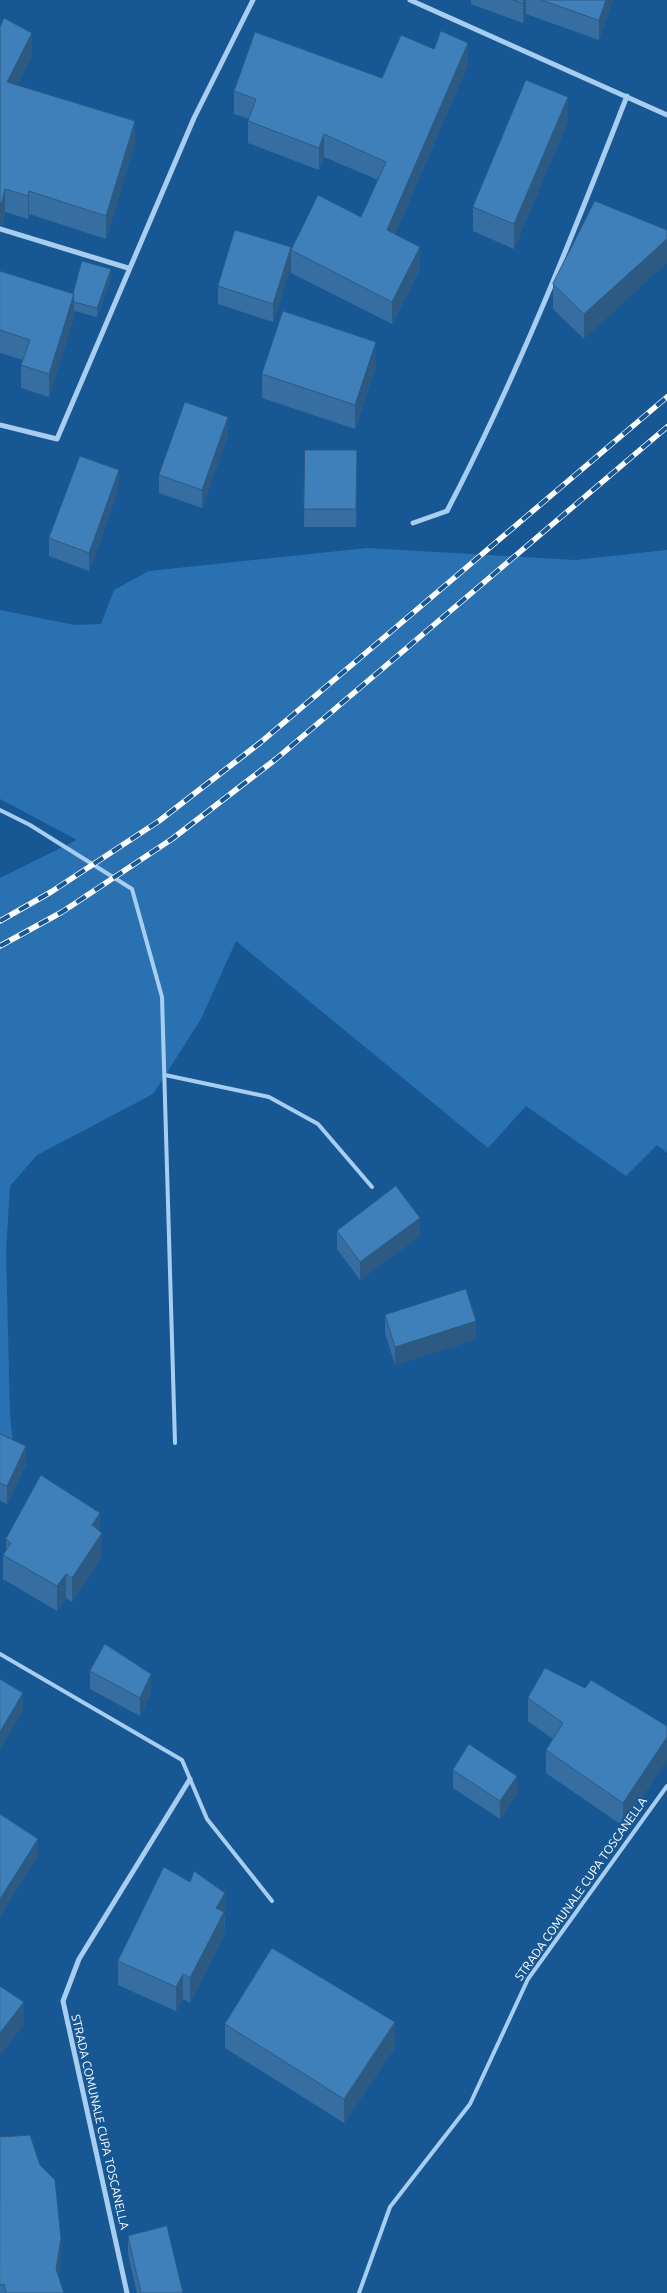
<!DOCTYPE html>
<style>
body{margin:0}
canvas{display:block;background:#175794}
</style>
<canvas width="667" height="2293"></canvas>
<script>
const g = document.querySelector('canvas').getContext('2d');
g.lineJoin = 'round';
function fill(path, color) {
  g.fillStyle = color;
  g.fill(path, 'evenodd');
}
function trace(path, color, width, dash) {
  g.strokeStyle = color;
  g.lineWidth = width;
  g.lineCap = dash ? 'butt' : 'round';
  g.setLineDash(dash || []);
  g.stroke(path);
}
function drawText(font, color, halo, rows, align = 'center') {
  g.font = font + ' Ubuntu,sans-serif';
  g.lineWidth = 4.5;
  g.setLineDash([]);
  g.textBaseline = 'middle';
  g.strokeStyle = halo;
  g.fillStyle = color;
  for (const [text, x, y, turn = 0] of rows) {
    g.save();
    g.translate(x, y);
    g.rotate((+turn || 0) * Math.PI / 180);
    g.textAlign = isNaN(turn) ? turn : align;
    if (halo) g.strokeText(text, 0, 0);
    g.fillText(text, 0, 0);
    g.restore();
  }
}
fill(new Path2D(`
 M 367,548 L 575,560 L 667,550 L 667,1153 L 657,1145 L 626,1176 L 526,1106 L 488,1148 L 236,941 L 201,1019 L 153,1094 L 37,1155 L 10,1186 L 6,1251 L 10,1415 L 14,1454 L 0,1448 L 0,878 L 77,840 L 0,799 L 0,610 L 74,625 L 101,624 L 114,590 L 149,571 Z`), '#2a71b2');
trace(new Path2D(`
 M 0,810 L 30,825 L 132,889 L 162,997 L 175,1443
 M 165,1075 L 269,1097 L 318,1124 L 372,1187
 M 0,1654 L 182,1760 L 207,1819 L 272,1901
 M 359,2293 L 390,2207 L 470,2104 L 528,1979 L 667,1786`), '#a7cef1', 4);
trace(new Path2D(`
 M 410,0 L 667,115
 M 0,229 L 128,268
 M 0,425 L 57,439 L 194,118 L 253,0
 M 413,523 L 447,511 C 517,377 572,237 627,96
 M 127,2293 L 63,2001 L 79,1959 L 190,1779`), '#a7cef1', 5);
const rail = new Path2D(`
 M 0,921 L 51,892 L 159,821 L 261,742 L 667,397
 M 0,946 L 62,912 L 172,839 L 276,759 L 667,427`);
trace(rail, '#fff', 5.5);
trace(rail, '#175794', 4, [11]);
fill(new Path2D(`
 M 471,0 L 613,0 L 599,40 L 526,14 L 523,23 L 471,4 Z
 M 0,28 L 32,56 L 17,85 L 135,144 L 106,239 L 29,214 L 28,219 L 5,212 L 2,225 Z
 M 468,65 L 395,234 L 420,269 L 392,324 L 291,273 L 291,267 L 273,322 L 218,304 L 218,286 L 291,249 L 361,217 L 378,180 L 324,157 L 319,170 L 248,143 L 248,121 L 249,119 L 234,114 L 234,91 L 382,78 Z
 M 568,121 L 514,249 L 473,231 L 473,207 Z
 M 595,201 L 584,339 L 553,309 L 553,284 Z
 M 0,271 L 73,294 L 111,278 L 97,317 L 74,311 L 74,317 L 49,397 L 21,388 L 21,365 L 23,360 L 0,353 Z
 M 376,367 L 355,429 L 262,398 L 262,374 Z
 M 228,435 L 202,508 L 159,493 L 159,475 Z
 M 305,450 L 357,450 L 356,527 L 304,527 Z
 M 119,488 L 89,571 L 49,556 L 49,538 Z
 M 337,1231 L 420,1236 L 360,1280 L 337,1249 Z
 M 385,1315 L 476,1339 L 395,1365 L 385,1333 Z
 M 0,1434 L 26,1464 L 7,1504 L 0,1501 Z
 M 6,1539 L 102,1557 L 72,1602 L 66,1598 L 57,1611 L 3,1579 L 3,1555 L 6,1551 Z
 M 90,1671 L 151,1692 L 140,1716 L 90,1689 Z
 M 585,1688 L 667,1726 L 623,1826 L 546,1773 L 546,1750 L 553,1739 L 528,1721 L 528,1698 Z
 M 453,1770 L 517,1794 L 500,1819 L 453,1788 Z
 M 225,1917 L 224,1936 L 190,2003 L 183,1999 L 176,2011 L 118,1985 L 118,1961 Z
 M 225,2024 L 395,2047 L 344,2123 L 225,2048 Z
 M 0,2134 L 61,2261 L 58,2277 L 64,2293 L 0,2293 Z
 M 128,2236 L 183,2293 L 137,2293 L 128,2254 Z`), '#366ea1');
fill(new Path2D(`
 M 524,0 L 526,0 L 526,14 L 523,23 L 523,3 Z
 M 606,0 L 613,0 L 599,40 L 599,20 Z
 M 32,33 L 32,56 L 7,105 L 7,82 Z
 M 468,43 L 468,65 L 387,253 L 387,230 Z
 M 568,97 L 568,121 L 514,249 L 514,224 Z
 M 135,121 L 135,144 L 106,239 L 106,216 Z
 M 324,134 L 324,157 L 319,170 L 319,148 Z
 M 5,189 L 5,212 L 2,225 L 0,226 L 0,203 Z
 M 29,191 L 29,214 L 28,219 L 28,196 Z
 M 667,239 L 667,263 L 584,339 L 584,314 Z
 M 291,247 L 291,267 L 273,322 L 273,304 Z
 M 420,247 L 420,269 L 392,324 L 392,302 Z
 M 111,269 L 111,278 L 97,317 L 97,308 Z
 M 74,294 L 74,317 L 49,397 L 49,374 Z
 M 376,342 L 376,367 L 355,429 L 355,405 Z
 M 228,417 L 228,435 L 202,508 L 202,490 Z
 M 119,470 L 119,488 L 89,571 L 89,553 Z
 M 420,1218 L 420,1236 L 360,1280 L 360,1262 Z
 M 476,1321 L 476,1339 L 395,1365 L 395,1347 Z
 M 26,1446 L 26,1464 L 7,1504 L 7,1486 Z
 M 100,1513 L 100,1535 L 102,1533 L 102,1557 L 72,1602 L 72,1578 L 92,1525 Z
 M 66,1574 L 66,1598 L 57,1611 L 57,1586 Z
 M 151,1674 L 151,1692 L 140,1716 L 140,1698 Z
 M 23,1693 L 23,1711 L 0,1750 L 0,1732 Z
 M 667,1737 L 667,1760 L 623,1826 L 623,1803 Z
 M 517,1776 L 517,1794 L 500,1819 L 500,1801 Z
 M 38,1839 L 38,1857 L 0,1917 L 0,1899 Z
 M 225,1893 L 224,1936 L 190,2003 L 190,1978 L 216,1908 Z
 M 183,1974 L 183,1999 L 176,2011 L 176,1987 Z
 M 24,2002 L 24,2025 L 0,2056 L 0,2033 Z
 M 395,2022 L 395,2047 L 344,2123 L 344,2099 Z
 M 61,2238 L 61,2261 L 56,2292 L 56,2269 Z`), '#2c5a83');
const building = new Path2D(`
 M 513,0 L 524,0 L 523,3 Z
 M 542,0 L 606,0 L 599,20 Z
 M 4,18 L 32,33 L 7,82 L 135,121 L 106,216 L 29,191 L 28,196 L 5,189 L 2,202 L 0,203 L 0,28 Z
 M 441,31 L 468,43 L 387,230 L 420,247 L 392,302 L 291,250 L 318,195 L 361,217 L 386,162 L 324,134 L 319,148 L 248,121 L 256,99 L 234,91 L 255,32 L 382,78 L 401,35 L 434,49 Z
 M 526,80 L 568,97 L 514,224 L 473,207 Z
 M 595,201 L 667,230 L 667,239 L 584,314 L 553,284 Z
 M 235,230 L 291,247 L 273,304 L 218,286 Z
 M 82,261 L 111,269 L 97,308 L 74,302 L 73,294 Z
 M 0,271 L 74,294 L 49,374 L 21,365 L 30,340 L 0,330 Z
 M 283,311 L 376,342 L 355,405 L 262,374 Z
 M 185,402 L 228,417 L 202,490 L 159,475 Z
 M 305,450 L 357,450 L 356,509 L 304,509 Z
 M 80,456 L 119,470 L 89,553 L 49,538 Z
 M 396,1186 L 420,1218 L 360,1262 L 337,1231 Z
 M 466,1289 L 476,1321 L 395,1347 L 385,1315 Z
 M 0,1434 L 26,1446 L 7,1486 L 0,1483 Z
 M 41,1475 L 100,1513 L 92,1525 L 102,1533 L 72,1578 L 66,1574 L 57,1586 L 3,1555 L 11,1543 L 6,1539 Z
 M 105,1644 L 151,1674 L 140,1698 L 90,1671 Z
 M 545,1668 L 585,1688 L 591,1680 L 667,1726 L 667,1737 L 623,1803 L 546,1750 L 563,1723 L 528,1698 Z
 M 0,1679 L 23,1693 L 0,1732 Z
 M 469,1744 L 517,1776 L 500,1801 L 453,1770 Z
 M 0,1814 L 38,1839 L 0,1899 Z
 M 164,1867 L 190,1882 L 194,1871 L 225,1893 L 216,1908 L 224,1912 L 190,1978 L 183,1974 L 176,1987 L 118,1961 Z
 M 272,1948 L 395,2022 L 344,2099 L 225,2024 Z
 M 0,1986 L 24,2002 L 0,2033 Z
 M 0,2134 L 1,2137 L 30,2135 L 40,2165 L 55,2180 L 61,2238 L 56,2269 L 64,2293 L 6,2293 L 4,2284 L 0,2285 Z
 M 167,2226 L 183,2293 L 141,2293 L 128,2236 Z`);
fill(building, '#3f80bb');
trace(building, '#2c5a83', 1);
drawText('12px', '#fff', '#175794', [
 ["STRADA COMUNALE CUPA TOSCANELLA",581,1889,-55],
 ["STRADA COMUNALE CUPA TOSCANELLA",100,2122,77]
]);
</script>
